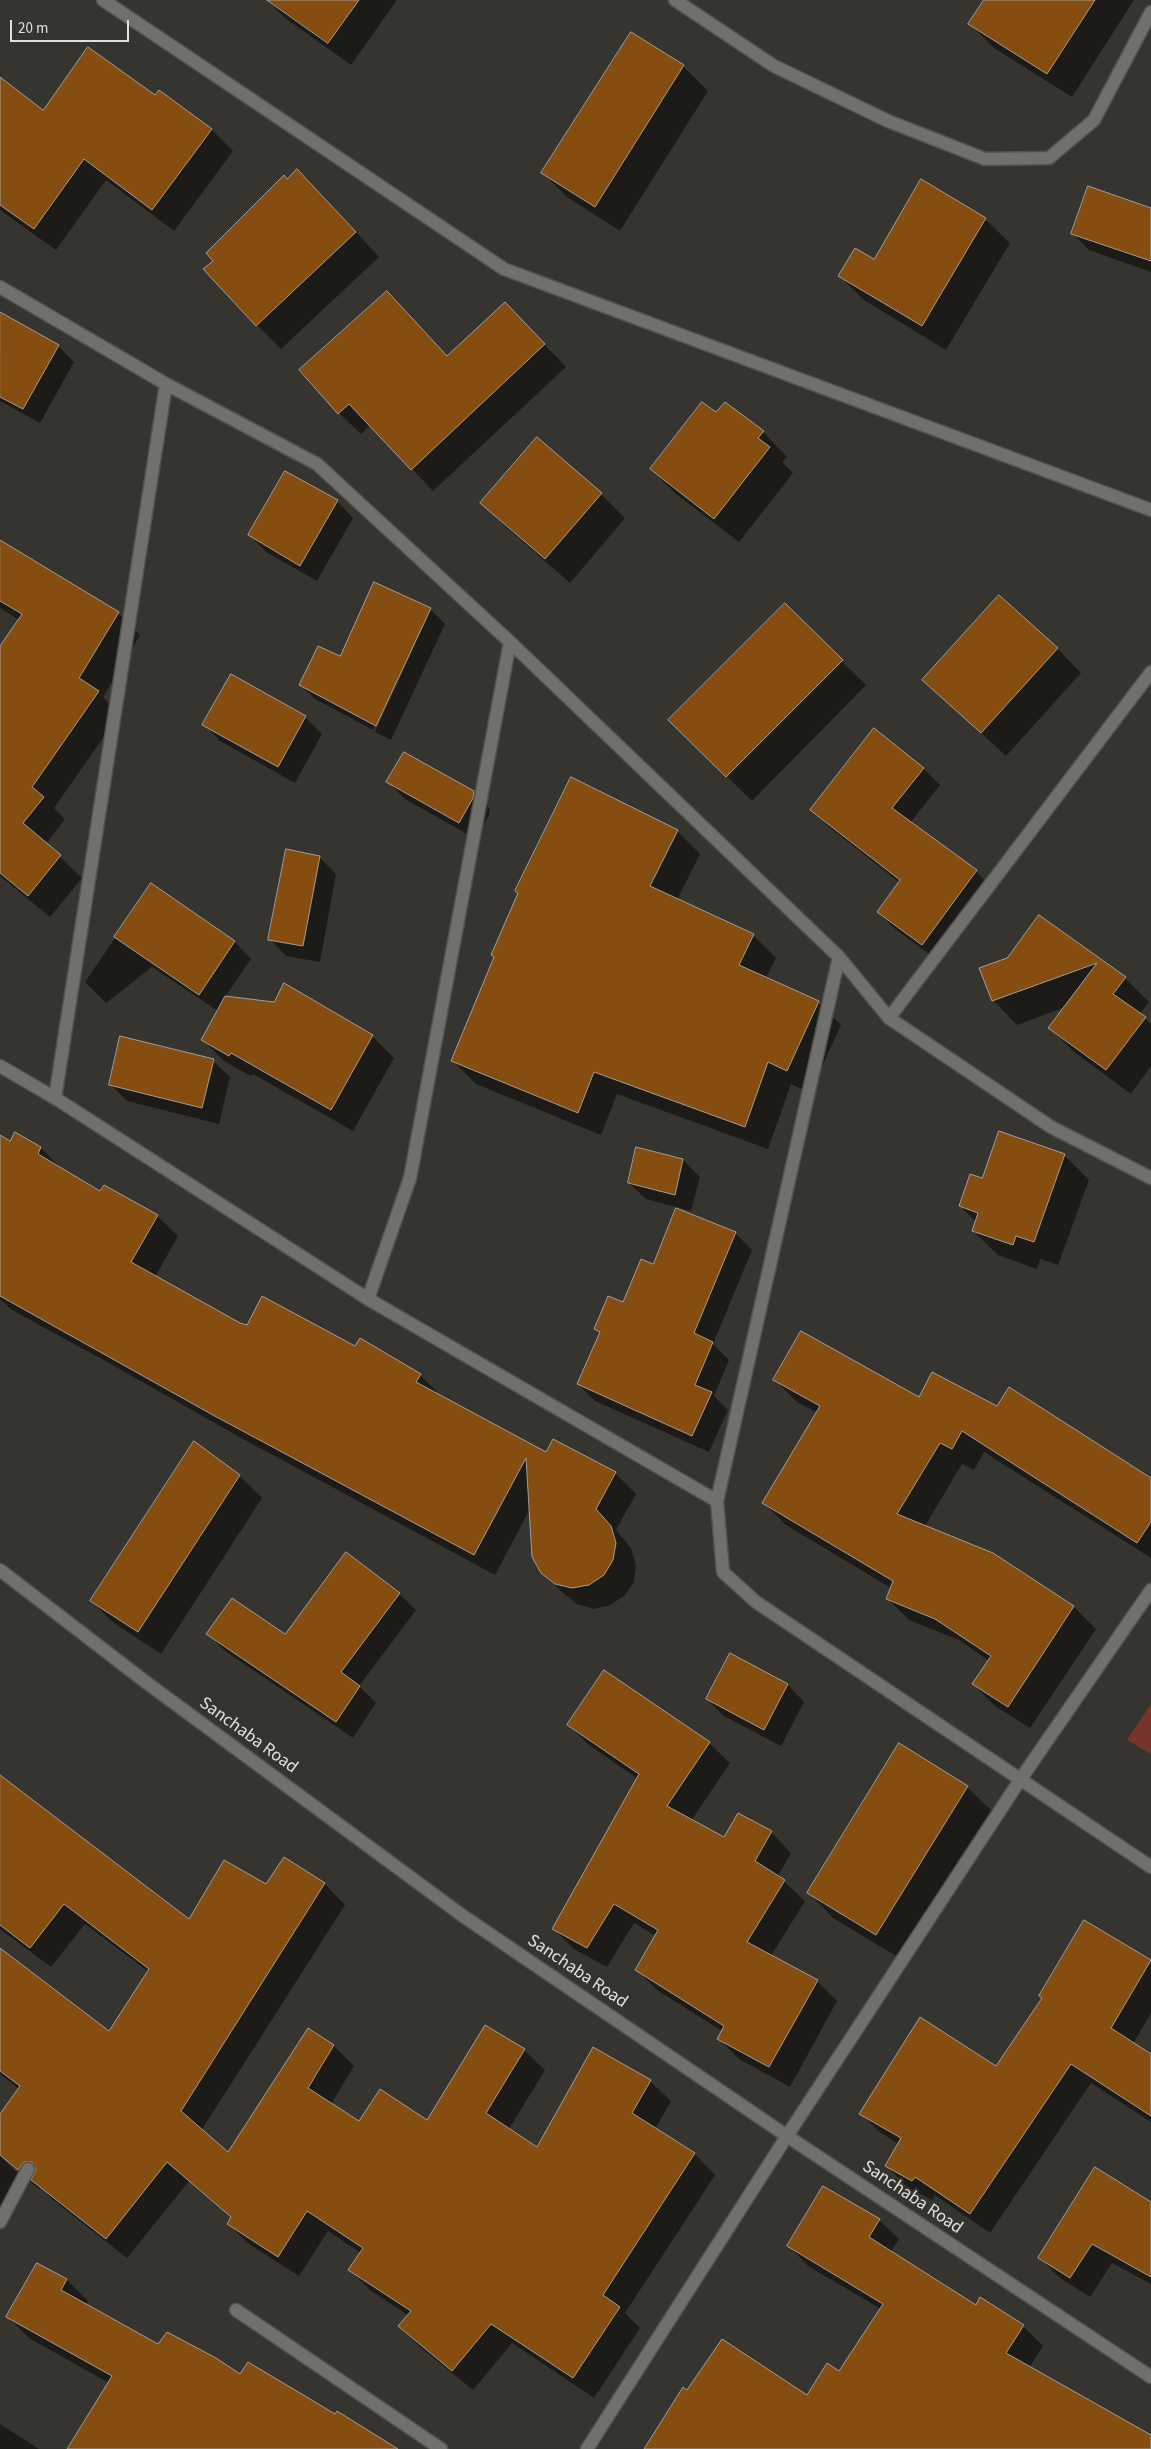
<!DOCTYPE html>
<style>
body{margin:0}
#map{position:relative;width:1151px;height:2449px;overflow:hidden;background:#35342e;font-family:"Source Sans 3",sans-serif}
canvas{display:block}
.scale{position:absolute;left:10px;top:20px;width:119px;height:22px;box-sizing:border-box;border:2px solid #e1e0dd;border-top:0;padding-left:6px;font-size:15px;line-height:18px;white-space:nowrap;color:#e1e0dd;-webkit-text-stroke:4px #35342e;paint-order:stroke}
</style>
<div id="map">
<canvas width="1151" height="2449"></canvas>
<div class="scale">20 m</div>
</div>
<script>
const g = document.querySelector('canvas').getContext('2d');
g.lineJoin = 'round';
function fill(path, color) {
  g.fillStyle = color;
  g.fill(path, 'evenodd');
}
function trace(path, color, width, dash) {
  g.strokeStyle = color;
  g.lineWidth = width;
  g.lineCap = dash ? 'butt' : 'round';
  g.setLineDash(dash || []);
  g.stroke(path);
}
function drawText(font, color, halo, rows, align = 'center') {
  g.font = font + ' "Source Sans 3",sans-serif';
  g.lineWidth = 4.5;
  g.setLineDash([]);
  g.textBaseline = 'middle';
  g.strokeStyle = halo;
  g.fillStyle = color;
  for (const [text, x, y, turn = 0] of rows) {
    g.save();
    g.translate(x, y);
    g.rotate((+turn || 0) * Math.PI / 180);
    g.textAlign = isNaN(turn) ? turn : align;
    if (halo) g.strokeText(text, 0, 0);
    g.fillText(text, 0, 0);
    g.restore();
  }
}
fill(new Path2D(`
 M 1151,1704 L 1151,1754 L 1127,1740 Z`), '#77342d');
fill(new Path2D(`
 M 267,0 L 397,0 L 351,65 L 285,18 Z
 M 985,0 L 1134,0 L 1072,97 L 994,48 L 970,24 Z
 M 631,33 L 683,66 L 708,91 L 620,231 L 567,197 L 543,173 Z
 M 0,79 L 43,111 L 212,130 L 233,151 L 174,231 L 106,180 L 56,250 L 0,210 Z
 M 284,177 L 322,195 L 379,257 L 281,349 L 257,325 L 215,261 L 232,231 L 230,229 Z
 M 1151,209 L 1151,272 L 1089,250 L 1072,233 Z
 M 985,219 L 1010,243 L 946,350 L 864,300 L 840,276 L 874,260 Z
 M 387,293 L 448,357 L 526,325 L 566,367 L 433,491 L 371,425 L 361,434 L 339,413 Z
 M 0,314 L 58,346 L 74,362 L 40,423 L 0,401 Z
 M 716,414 L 763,432 L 787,457 L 782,462 L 793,473 L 739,542 L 676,494 L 651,469 Z
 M 537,439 L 601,494 L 625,518 L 570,583 L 506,527 L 482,503 Z
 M 337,501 L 353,518 L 317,581 L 266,552 L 250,535 Z
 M 0,541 L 118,613 L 140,635 L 103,697 L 120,714 L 54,808 L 65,819 L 46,844 L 82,878 L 50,917 L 0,876 L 0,648 L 19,620 L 0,608 Z
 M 785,605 L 866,685 L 752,801 L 670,720 Z
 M 430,609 L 445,624 L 391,740 L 375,732 L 429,614 L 427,614 L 373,730 L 315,699 L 300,685 L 340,658 Z
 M 1057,648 L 1081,673 L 1006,756 L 924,680 Z
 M 305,717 L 322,734 L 295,783 L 220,741 L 204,724 Z
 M 875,730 L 924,769 L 940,785 L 910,823 L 976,871 L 992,888 L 939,961 L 895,929 L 878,912 L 900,883 L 828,826 L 812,810 Z
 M 388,782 L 473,792 L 490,809 L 489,815 L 476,839 L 405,799 Z
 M 677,831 L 700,854 L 677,900 L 753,935 L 776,958 L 766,978 L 818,1002 L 841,1025 L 810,1093 L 791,1084 L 768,1149 L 617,1094 L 601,1135 L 476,1084 L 453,1061 Z
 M 319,857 L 336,874 L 320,962 L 286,956 L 270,939 Z
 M 151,885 L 235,942 L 251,959 L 225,997 L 372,1036 L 394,1058 L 353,1131 L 253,1074 L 251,1076 L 224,1061 L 202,1039 L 218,1011 L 152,967 L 106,1003 L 85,982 Z
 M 1039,916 L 1125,978 L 1149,1002 L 1140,1014 L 1151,1024 L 1151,1066 L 1131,1094 L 1074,1052 L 1050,1028 L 1065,1007 L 1017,1025 L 993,1000 Z
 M 213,1061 L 230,1077 L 219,1124 L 127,1101 L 110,1084 Z
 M 0,1139 L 41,1148 L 61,1168 L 100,1193 L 157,1216 L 178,1236 L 155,1277 L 239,1324 L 356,1347 L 420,1375 L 441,1396 L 546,1454 L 615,1473 L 636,1494 L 616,1530 L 631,1548 L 636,1565 L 634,1582 L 624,1596 L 610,1605 L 594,1609 L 577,1604 L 563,1593 L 542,1572 L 530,1509 L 495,1575 L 234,1434 L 109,1363 L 12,1310 L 0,1299 Z
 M 637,1149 L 683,1160 L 700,1177 L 691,1211 L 646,1199 L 629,1183 Z
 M 1064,1155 L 1089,1180 L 1058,1265 L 1040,1259 L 1037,1269 L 998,1255 L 973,1231 L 976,1222 L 960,1206 L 983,1180 Z
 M 735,1233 L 752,1250 L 713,1344 L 729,1360 L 714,1396 L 728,1410 L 709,1452 L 595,1401 L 578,1384 L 601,1334 L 596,1329 L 624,1304 L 654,1265 Z
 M 775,1380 L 998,1408 L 1151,1479 L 1151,1558 L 984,1452 L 974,1470 L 962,1464 L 925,1526 L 994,1554 L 1074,1607 L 1096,1629 L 1030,1728 L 995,1706 L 973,1684 L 989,1661 L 959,1640 L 909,1620 L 887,1598 L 891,1588 L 786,1525 L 764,1503 L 818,1413 L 797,1402 Z
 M 194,1442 L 240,1476 L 262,1498 L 161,1654 L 114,1623 L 91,1601 Z
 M 399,1594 L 416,1610 L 359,1686 L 376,1703 L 353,1738 L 225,1651 L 208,1634 L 285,1636 Z
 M 731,1655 L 788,1685 L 804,1702 L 781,1746 L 724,1716 L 707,1699 Z
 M 604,1671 L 709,1743 L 730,1763 L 691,1821 L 724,1839 L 771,1832 L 791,1853 L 778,1876 L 805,1901 L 771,1956 L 817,1981 L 837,2001 L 790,2087 L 739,2059 L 718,2038 L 722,2031 L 657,1990 L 637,1970 L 656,1936 L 634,1923 L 607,1967 L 574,1949 L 554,1929 L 638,1779 L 589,1745 L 568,1725 Z
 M 0,1787 L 189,1921 L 267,1886 L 284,1859 L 325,1884 L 345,1905 L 201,2131 L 229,2154 L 308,2030 L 334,2046 L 354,2066 L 331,2104 L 360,2122 L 428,2122 L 524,2050 L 545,2070 L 509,2129 L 537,2148 L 650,2081 L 671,2101 L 655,2129 L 695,2154 L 715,2175 L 625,2313 L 640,2328 L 594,2398 L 512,2343 L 473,2390 L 420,2347 L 400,2326 L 409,2316 L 370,2290 L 350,2270 L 361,2253 L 328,2231 L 299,2276 L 249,2244 L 228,2224 L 232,2218 L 189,2181 L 127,2258 L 53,2200 L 41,2188 L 39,2189 L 27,2179 L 5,2158 L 2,2158 L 25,2180 L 0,2217 L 0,2116 L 19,2089 L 0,2074 L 0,1966 L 109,2033 L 149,1972 L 85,1924 L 51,1967 L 0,1929 Z
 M 967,1787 L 992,1811 L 901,1959 L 833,1918 L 809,1893 Z
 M 1084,1921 L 1151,1961 L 1151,2013 L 1133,2044 L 1151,2056 L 1151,2122 L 1091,2083 L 990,2233 L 935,2195 L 932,2200 L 906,2186 L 887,2166 L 899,2144 L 881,2133 L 861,2114 L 996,2068 L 1043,1999 Z
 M 1151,2204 L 1151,2284 L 1112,2263 L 1090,2297 L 1060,2278 L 1040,2258 Z
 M 879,2220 L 899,2239 L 891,2252 L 976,2307 L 1023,2326 L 1043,2346 L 1029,2368 L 1151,2438 L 1151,2449 L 646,2449 L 687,2391 L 808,2397 L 840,2373 L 881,2309 L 808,2266 L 789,2246 Z
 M 37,2264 L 67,2280 L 88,2301 L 85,2305 L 159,2346 L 241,2376 L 396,2449 L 91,2449 L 109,2383 L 29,2338 L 8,2317 Z
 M 0,2424 L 39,2449 L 0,2449 Z`), '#0007');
const building = new Path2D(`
 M 267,0 L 359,0 L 328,43 Z
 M 984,0 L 1095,0 L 1047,74 L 968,24 Z
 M 631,32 L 684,65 L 595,207 L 541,173 Z
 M 88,47 L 155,95 L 159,90 L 212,129 L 152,210 L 84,159 L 34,229 L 0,205 L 0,77 L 43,110 Z
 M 297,169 L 356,232 L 256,326 L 203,269 L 213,261 L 206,253 L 284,175 L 287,179 Z
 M 921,179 L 986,218 L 922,326 L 838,276 L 855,248 L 874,259 Z
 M 1088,186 L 1151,208 L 1151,261 L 1071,234 Z
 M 387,291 L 447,356 L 505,302 L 545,344 L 411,470 L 349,404 L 338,414 L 299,370 Z
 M 0,312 L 59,345 L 23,409 L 0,397 Z
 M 702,402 L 716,412 L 725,402 L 764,431 L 758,438 L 770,447 L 714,519 L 650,469 Z
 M 537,437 L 602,493 L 545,559 L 480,503 Z
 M 285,471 L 338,500 L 300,566 L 248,535 Z
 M 0,540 L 119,612 L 79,678 L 99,691 L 32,787 L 44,797 L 23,823 L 61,855 L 28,896 L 0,873 L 0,646 L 22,614 L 0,601 Z
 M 374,582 L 431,608 L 376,726 L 299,685 L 318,646 L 340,656 Z
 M 999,595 L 1058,648 L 981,733 L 922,680 Z
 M 785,603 L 843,660 L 726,777 L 668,720 Z
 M 231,674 L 306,716 L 278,767 L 202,725 Z
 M 874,728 L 924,768 L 892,808 L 977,870 L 922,945 L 877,912 L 900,880 L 810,810 Z
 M 404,752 L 474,791 L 473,798 L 459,823 L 386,782 Z
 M 571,777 L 678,830 L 650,886 L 754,934 L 739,965 L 819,1001 L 787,1071 L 768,1062 L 745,1127 L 594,1072 L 578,1113 L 451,1061 L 494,957 L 491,955 L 518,893 L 515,891 Z
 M 286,849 L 320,856 L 303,946 L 268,940 Z
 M 151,883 L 235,941 L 199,995 L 114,937 Z
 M 1039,915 L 1126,977 L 1113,994 L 1146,1017 L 1106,1070 L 1048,1028 L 1097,963 L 992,1001 L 979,968 L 1007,958 Z
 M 284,983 L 373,1035 L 331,1110 L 231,1053 L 229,1056 L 201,1040 L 225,996 L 274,1002 Z
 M 120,1036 L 214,1059 L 202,1108 L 109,1085 Z
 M 999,1131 L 1065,1154 L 1034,1242 L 1016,1236 L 1013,1245 L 972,1231 L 978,1213 L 959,1206 L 970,1174 L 982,1178 Z
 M 15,1132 L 41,1147 L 38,1154 L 100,1191 L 104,1185 L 158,1215 L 131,1262 L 240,1323 L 247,1325 L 262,1296 L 355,1346 L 360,1338 L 421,1374 L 416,1382 L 546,1452 L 553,1439 L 616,1472 L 596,1509 L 611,1526 L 616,1543 L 613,1560 L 604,1575 L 589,1585 L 572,1588 L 555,1584 L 541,1573 L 532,1557 L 526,1458 L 474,1555 L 211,1414 L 0,1296 L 0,1135 L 10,1141 Z
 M 636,1147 L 683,1159 L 675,1195 L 628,1183 Z
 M 676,1208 L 736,1232 L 694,1333 L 713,1342 L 695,1385 L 712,1392 L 692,1436 L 577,1384 L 600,1332 L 594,1329 L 608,1296 L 623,1302 L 641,1259 L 653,1264 Z
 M 801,1331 L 919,1397 L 932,1372 L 997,1406 L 1009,1387 L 1151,1478 L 1151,1522 L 1137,1543 L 962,1431 L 952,1449 L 940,1443 L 897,1514 L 993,1553 L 1074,1606 L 1008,1707 L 972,1684 L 991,1656 L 935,1619 L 886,1599 L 893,1581 L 762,1503 L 820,1406 L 773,1380 Z
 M 194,1441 L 240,1475 L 138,1632 L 90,1601 Z
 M 346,1552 L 400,1593 L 341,1672 L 360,1686 L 336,1722 L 206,1634 L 232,1598 L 285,1634 Z
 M 730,1653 L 788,1684 L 764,1730 L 706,1699 Z
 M 604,1670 L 710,1742 L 667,1806 L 724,1837 L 738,1813 L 772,1831 L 755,1861 L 785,1880 L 747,1942 L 818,1980 L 769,2067 L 717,2039 L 724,2026 L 635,1970 L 658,1930 L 614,1904 L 587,1948 L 552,1929 L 639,1774 L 567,1725 Z
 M 899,1743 L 968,1786 L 876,1935 L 807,1893 Z
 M 0,1775 L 189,1919 L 224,1860 L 266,1884 L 284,1857 L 325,1883 L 181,2111 L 228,2152 L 308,2028 L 334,2045 L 308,2088 L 359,2121 L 380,2089 L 427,2120 L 485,2025 L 525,2049 L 486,2113 L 537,2147 L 593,2047 L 651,2080 L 632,2113 L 695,2153 L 603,2295 L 620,2307 L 573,2378 L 491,2324 L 452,2371 L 398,2326 L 411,2311 L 348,2270 L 363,2248 L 307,2211 L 278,2257 L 227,2224 L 231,2217 L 167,2162 L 106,2239 L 31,2180 L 36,2169 L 32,2162 L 24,2162 L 18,2170 L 0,2155 L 0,2114 L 20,2086 L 0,2071 L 0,1948 L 109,2031 L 149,1969 L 64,1904 L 30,1948 L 0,1925 Z
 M 1084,1920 L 1151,1960 L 1111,2028 L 1151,2054 L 1151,2116 L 1071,2064 L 970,2214 L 915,2177 L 912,2181 L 885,2166 L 901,2138 L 859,2114 L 920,2017 L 996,2066 L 1042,1998 L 1039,1996 Z
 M 1095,2167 L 1151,2202 L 1151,2277 L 1092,2244 L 1070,2278 L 1038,2258 Z
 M 823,2186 L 880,2219 L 869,2237 L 976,2305 L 980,2297 L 1024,2325 L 1006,2353 L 1151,2435 L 1151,2449 L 644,2449 L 683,2387 L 687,2390 L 722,2339 L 807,2395 L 827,2363 L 839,2371 L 883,2304 L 787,2246 Z
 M 37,2263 L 67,2279 L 61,2290 L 158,2344 L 167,2332 L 216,2358 L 240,2374 L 248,2362 L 335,2414 L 337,2411 L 398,2449 L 67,2449 L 112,2376 L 6,2317 Z`);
fill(building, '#854e10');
trace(building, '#a39d98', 1);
const minor = new Path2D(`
 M 103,0 L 504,269 L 1151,510
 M 675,0 L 774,66 L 888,121 L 985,159 L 1049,158 L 1094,120 L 1151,12
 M 0,287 L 166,384 L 317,464 L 510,642 L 839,957 L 889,1018 L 1051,1127 L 1151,1178
 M 839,957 L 717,1501 L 723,1572 L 756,1602 L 1151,1867
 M 889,1018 L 1151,672
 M 0,1066 L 55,1098 L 368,1299 L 717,1501
 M 55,1098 L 166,384
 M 368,1299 L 410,1178 L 510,642
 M 0,2222 L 28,2169
 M 236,2310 L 441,2449
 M 587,2449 L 787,2136 L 1020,1780 L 1151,1590`);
const tertiary = new Path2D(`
 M 0,1570 L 147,1683 L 463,1916 L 787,2136 L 1151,2377`);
trace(minor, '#53524e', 15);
trace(tertiary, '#53524e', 15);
trace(minor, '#72706a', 12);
trace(tertiary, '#72706a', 12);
drawText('18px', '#e1e0dd', '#35342e', [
 ["Sanchaba Road",248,1736,36],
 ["Sanchaba Road",577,1972,34],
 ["Sanchaba Road",912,2198,34]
]);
</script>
